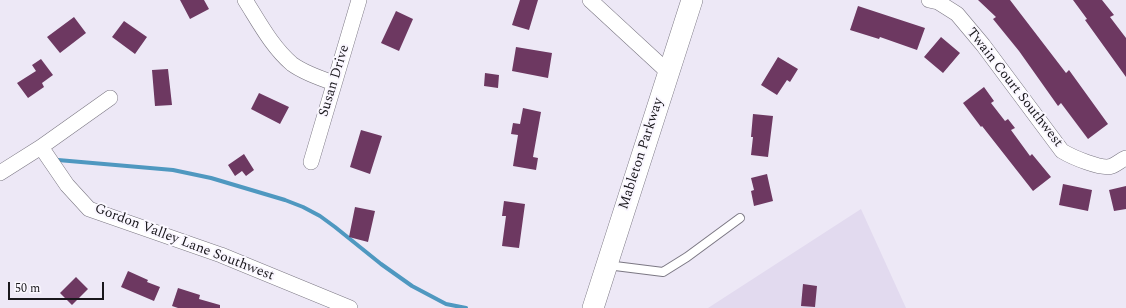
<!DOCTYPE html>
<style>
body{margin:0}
#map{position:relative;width:1126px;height:308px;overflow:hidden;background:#ede8f6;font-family:Spectral,serif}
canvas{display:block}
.scale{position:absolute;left:8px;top:282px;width:96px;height:18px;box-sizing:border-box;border:2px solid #19171c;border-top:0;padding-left:5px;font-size:12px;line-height:14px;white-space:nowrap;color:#19171c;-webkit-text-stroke:3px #faf7ff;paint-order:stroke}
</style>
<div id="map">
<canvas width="1126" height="308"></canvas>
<div class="scale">50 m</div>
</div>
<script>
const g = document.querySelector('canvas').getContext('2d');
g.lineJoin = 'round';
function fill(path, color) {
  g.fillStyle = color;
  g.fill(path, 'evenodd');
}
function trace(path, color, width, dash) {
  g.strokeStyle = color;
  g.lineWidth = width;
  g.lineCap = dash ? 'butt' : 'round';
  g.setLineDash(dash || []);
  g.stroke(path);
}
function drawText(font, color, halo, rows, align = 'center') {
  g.font = font + ' Spectral,serif';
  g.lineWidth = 4;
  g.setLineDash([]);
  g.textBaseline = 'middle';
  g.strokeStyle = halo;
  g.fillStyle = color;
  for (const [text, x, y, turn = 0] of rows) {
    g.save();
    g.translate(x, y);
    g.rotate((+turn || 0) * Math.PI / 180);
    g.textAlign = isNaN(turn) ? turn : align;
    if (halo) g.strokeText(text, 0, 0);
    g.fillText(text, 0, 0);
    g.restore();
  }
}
fill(new Path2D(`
 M 861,209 L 906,308 L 708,308 Z`), '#e2daef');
trace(new Path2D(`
 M 58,160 L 173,170 L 211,178 L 285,200 L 303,207 L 320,216 L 335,227 L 381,264 L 412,286 L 446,304 L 466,308`), '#4f98c0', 4);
fill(new Path2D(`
 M 180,0 L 204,0 L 209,9 L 190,19 Z
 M 520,0 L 538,0 L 529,30 L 512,25 Z
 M 978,0 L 1010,0 L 1066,73 L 1069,70 L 1108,124 L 1088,139 L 1061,103 L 1058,106 L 1019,51 L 993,19 L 996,17 Z
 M 1073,0 L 1102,0 L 1114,15 L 1110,17 L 1126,38 L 1126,77 L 1085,20 L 1087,19 Z
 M 858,6 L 925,28 L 917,50 L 880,37 L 879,39 L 850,30 Z
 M 396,11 L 413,19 L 399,51 L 381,43 Z
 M 74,17 L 86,33 L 60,53 L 47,37 Z
 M 124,21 L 147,37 L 135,54 L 112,37 Z
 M 941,37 L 960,53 L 943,73 L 924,57 Z
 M 516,47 L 552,53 L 548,78 L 512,71 Z
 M 778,57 L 798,69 L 790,82 L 787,80 L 777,95 L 761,85 Z
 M 41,59 L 53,75 L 42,83 L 44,87 L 28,98 L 17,83 L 36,71 L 32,65 Z
 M 168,69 L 172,105 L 155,106 L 152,70 Z
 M 485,73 L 499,75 L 498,88 L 484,86 Z
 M 984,87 L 994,101 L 991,103 L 1005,121 L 1008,119 L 1015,128 L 1011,130 L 1030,156 L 1032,154 L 1051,177 L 1033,191 L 982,126 L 981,127 L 963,103 Z
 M 259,93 L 289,107 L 280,124 L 251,109 Z
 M 523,108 L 541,112 L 533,157 L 538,158 L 536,170 L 513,166 L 518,135 L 511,134 L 513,123 L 520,124 Z
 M 753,114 L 773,116 L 768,157 L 751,155 L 753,137 L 751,137 Z
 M 361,130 L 382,136 L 370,174 L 350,167 Z
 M 244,154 L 254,170 L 246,176 L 242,171 L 235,176 L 228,165 Z
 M 767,174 L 773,201 L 754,206 L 751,191 L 754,190 L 751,178 Z
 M 1063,184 L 1092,190 L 1088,211 L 1059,205 Z
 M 1126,186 L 1126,209 L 1114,211 L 1109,190 Z
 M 504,201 L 525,204 L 519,248 L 502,246 L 506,216 L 502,216 Z
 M 355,207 L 375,211 L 368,242 L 349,237 Z
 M 128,271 L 148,280 L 147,282 L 160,287 L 154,301 L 121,287 Z
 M 76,277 L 88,289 L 72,305 L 60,293 Z
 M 803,284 L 817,286 L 815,307 L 801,306 Z
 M 178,288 L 200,295 L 199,299 L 220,305 L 220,308 L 178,308 L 172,306 Z`), '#6d3861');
const lane = new Path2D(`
 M 607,265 L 663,272 L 687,257 L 740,218`);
const street = new Path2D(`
 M 245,0 C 259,22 272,47 292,64 C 303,72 322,79 334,83
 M 590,0 L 668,72
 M 929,0 L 938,2 L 957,14 L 983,45 L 1062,151 C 1072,157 1102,170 1112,166 C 1117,164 1121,160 1126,158
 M 41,147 L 67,185 L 89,209 L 221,255 L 350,308
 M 311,162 L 359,0
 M 0,173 L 41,147 L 110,98`);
const secondary = new Path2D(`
 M 593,308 L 692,0`);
trace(lane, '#7b7783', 10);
trace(street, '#7b7783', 16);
trace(secondary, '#7b7783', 22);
trace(lane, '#fff', 8);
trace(street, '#fff', 15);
trace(secondary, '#fff', 21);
drawText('14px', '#19171c', '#faf7ff', [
 ["Susan Drive",335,81,-73],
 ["Twain Court Southwest",1014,88,52],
 ["Mableton Parkway",642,154,-72],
 ["Gordon Valley Lane Southwest",184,243,21]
]);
</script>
